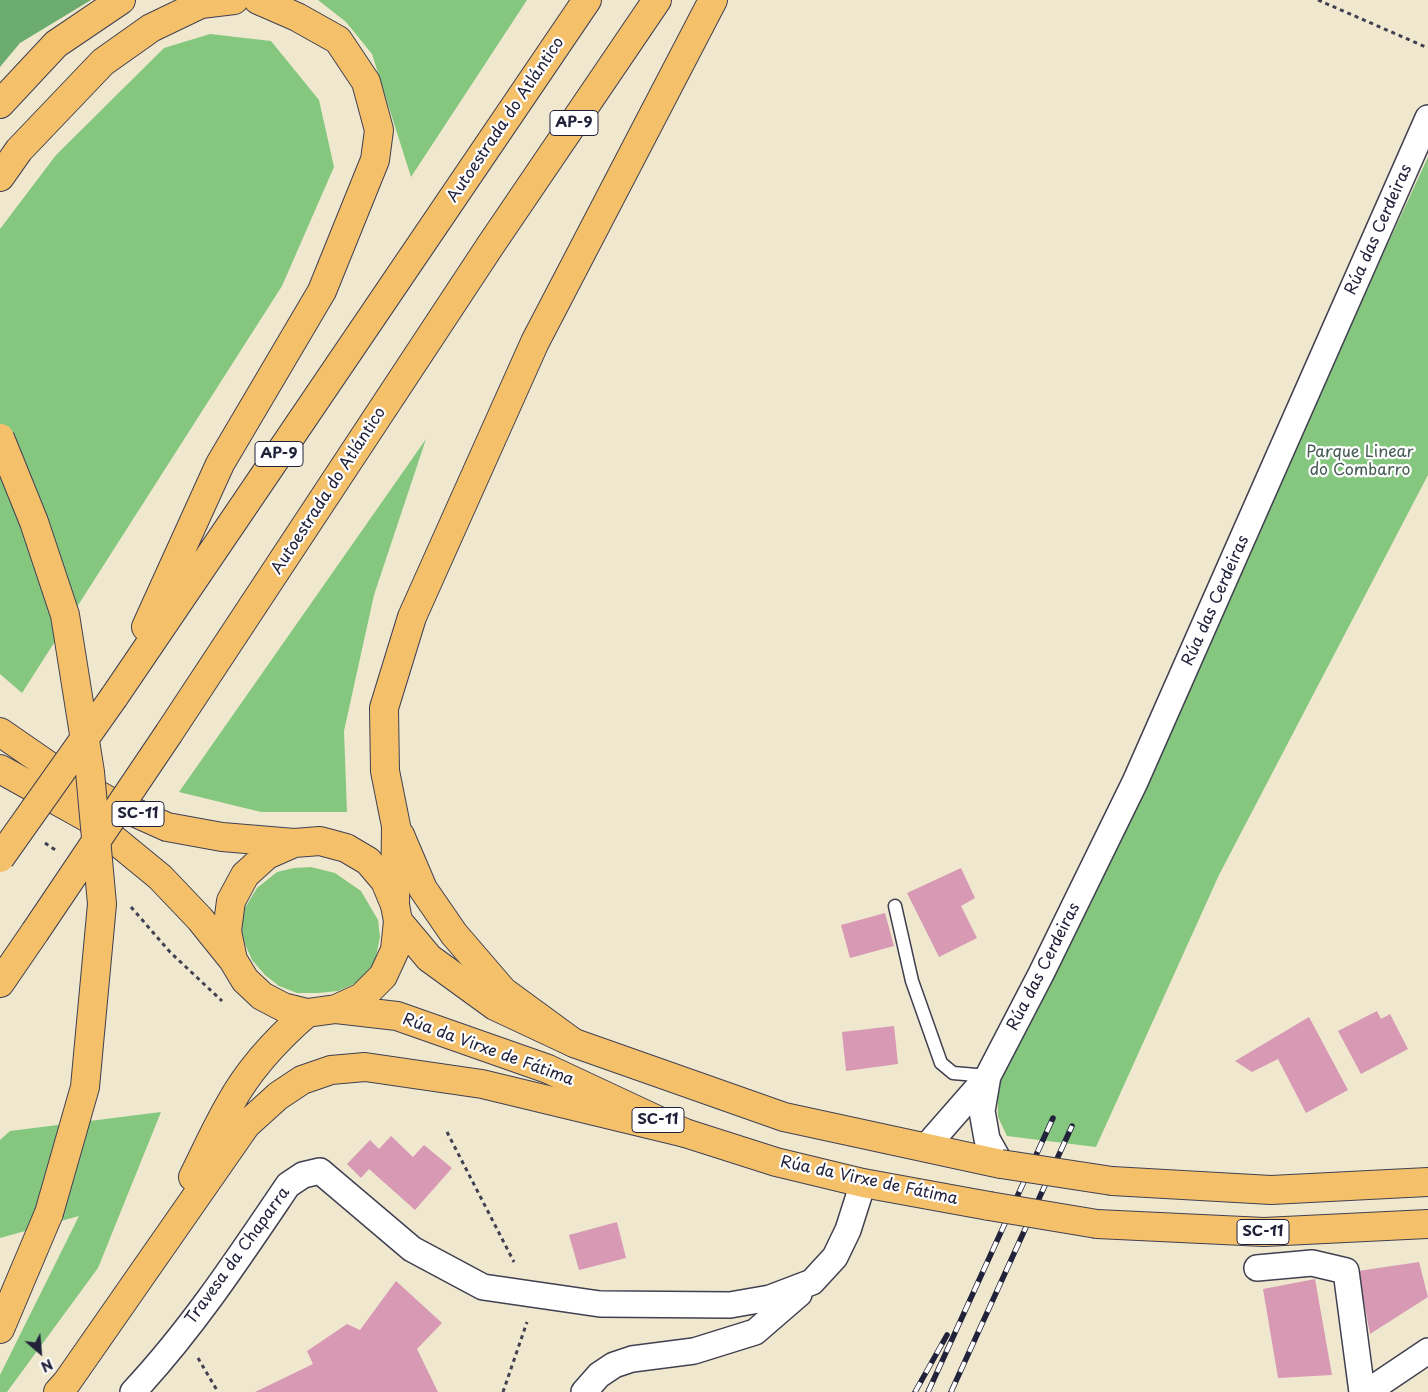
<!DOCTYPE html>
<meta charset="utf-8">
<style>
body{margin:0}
#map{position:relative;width:1428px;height:1392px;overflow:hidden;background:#efe8cf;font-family:"Playpen Sans",sans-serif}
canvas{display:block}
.north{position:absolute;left:15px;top:1327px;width:50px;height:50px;-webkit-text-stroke:4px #fff;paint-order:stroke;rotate:153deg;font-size:14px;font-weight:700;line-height:20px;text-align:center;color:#22223b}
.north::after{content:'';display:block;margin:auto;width:18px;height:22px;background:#22223b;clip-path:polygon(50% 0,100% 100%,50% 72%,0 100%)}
</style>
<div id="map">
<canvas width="1428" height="1392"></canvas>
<div class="north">N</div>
</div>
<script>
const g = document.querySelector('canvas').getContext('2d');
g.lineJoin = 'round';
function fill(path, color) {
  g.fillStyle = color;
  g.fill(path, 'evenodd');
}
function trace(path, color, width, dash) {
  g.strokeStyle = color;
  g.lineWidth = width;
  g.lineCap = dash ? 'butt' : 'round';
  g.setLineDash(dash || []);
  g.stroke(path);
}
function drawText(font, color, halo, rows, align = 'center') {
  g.font = font + ' "Playpen Sans",sans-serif';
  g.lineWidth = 4.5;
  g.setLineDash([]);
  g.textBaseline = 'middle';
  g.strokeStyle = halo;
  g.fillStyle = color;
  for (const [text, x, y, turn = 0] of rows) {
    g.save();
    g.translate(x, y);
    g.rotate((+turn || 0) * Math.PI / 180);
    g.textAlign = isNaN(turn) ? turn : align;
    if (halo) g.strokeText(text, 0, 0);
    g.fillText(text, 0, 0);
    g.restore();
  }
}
fill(new Path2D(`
 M 318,0 L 527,0 L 411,177 L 372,54 L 346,22 Z
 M 210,34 L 271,41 L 319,100 L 334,167 L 282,286 L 22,693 L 0,674 L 0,229 L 56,155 L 164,48 Z
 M 1428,157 L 1428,475 L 1219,875 L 1096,1147 L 1007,1136 L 998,1117 L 997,1088 Z
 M 426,439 L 374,595 L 344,731 L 347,812 L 261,812 L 179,792 Z
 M 311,867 L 335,873 L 361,891 L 378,920 L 380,937 L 374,966 L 358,982 L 338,991 L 318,993 L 297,993 L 279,986 L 265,975 L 252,960 L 245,944 L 242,931 L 243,911 L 257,888 L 277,872 L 294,868 Z
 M 161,1112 L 98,1268 L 7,1392 L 0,1392 L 0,1375 L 79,1216 L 0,1238 L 0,1140 L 10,1131 Z`), '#86c77f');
fill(new Path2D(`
 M 0,0 L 91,0 L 20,43 L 0,67 Z`), '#6cac6e');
fill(new Path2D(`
 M 961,868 L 975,898 L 961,906 L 977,938 L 939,957 L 907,893 Z
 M 885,913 L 894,946 L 850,958 L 841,925 Z
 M 1377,1011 L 1381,1019 L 1390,1014 L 1408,1049 L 1361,1074 L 1338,1031 Z
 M 1309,1017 L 1348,1090 L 1306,1113 L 1278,1059 L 1252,1072 L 1235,1061 Z
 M 894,1026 L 898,1064 L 846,1071 L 842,1032 Z
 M 391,1136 L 413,1157 L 424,1145 L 452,1168 L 415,1210 L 369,1169 L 361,1178 L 347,1164 L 370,1140 L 379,1149 Z
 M 617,1222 L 626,1258 L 579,1270 L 569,1235 Z
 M 1419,1262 L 1428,1297 L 1370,1334 L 1358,1271 Z
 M 1315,1279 L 1332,1375 L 1278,1378 L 1263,1289 Z
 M 396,1281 L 442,1323 L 417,1349 L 438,1392 L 255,1392 L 313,1364 L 307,1351 L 347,1324 L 360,1330 Z`), '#d799b3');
const service = new Path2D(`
 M 895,906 L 912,981 L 941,1063 L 953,1073 L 988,1076`);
const minor = new Path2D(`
 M 988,1076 L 982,1111 L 987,1139 L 1001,1164
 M 925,1148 L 988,1076 L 1041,974 L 1135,782 L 1428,118
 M 1257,1268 L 1312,1263 L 1346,1271 L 1362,1392
 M 133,1392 C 192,1329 240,1256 288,1185 L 303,1175 L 320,1171 L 412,1249 L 483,1287 L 600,1304 L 730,1305 L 770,1298 L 812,1282 L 835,1257 L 848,1230 L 863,1183
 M 584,1392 L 599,1375 L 614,1365 L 632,1359 L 694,1351 L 755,1332 L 799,1294
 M 1367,1392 L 1428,1351`);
const trunk = new Path2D(`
 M 0,732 L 55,770 L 107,800 L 167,827 L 222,837 L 294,843 L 320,841 L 346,848 L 368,861 L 385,881 L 395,905 L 398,921 L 395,950 L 383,976 L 362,997 L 336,1009 L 307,1013 L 283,1007 L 262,996 L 245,980 L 233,960 L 200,919 L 160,877 L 88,818 L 0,769
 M 398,921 L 429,958 L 495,1006 L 574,1043 L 784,1117 L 1001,1164
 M 233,960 L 227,931 L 231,901 L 245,875 L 267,855 L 294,843
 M 336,1009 L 397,1016 L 548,1069 L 685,1133 L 776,1162 L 863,1183 L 989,1206
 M 1112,1181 L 1271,1190 L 1428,1182
 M 1097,1224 L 1264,1232 L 1428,1224`);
const motorway = new Path2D(`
 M 0,104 L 56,44 L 121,0
 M 0,177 L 19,150 L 103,62 L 151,28 L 201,4 L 234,0
 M 146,627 L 220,464 L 322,291 L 375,160 L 379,130 L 366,82 L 338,40 L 297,17 L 258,0
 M 114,697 L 587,0
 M 169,733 L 490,246 L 657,0
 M 400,835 L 423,889 L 454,934 L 503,991 L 574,1043
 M 395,905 L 396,826 L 385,771 L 384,708 L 412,617 L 535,342 L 713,0
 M 0,983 L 35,932
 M 193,1177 C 205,1153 216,1128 230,1104 C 249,1069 277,1039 307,1013
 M 0,1329 L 49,1213
 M 58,1392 L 67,1382 L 246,1125 L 278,1096 L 302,1080 L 331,1070 L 365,1067 L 482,1084 L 685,1133`);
trace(service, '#414051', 15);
trace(minor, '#414051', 28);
trace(trunk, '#414051', 30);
trace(motorway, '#414051', 30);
trace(new Path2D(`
 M 1318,0 L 1428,48
 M 45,843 L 57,851
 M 131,907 L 170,952 L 222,1001
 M 447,1132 L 514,1262
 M 198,1358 L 218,1392
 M 503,1392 L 527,1322`), '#414051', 3, [4, 4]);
trace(service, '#fff', 12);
trace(minor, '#fff', 25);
trace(trunk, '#f4c16a', 28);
trace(motorway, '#f4c16a', 28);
const rail = new Path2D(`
 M 915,1392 L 947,1335
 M 928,1392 L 1053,1118
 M 951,1392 L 1072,1126`);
trace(rail, '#22223b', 5.5);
trace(rail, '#fff', 4, [11]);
const trunkBridge = new Path2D(`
 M 1001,1164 L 1112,1181
 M 989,1206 L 1097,1224`);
const motorwayBridge = new Path2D(`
 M 0,438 L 34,522 L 65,615 L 90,772 L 102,904 L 85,1087 L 49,1213
 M 0,858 L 114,697
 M 35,932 L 169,733`);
trace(trunkBridge, '#414051', 30, []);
trace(motorwayBridge, '#414051', 30, []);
trace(trunkBridge, '#f4c16a', 28);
trace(motorwayBridge, '#f4c16a', 28);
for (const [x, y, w] of [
 [574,123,48],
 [279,454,48],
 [138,814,52],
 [658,1120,52],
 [1263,1232,52]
]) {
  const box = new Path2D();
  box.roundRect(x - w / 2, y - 12.5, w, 25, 4);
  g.fillStyle = '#fff';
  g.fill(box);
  trace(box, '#22223b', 1);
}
drawText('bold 15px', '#22223b', null, [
 ["AP-9",574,123],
 ["AP-9",279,454],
 ["SC-11",138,814],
 ["SC-11",658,1120],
 ["SC-11",1263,1232]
]);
drawText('16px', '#22223b', '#fff', [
 ["Autoestrada do Atlántico",506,120,-56],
 ["Rúa das Cerdeiras",1379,230,-66],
 ["Autoestrada do Atlántico",329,491,-57],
 ["Rúa das Cerdeiras",1216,601,-66],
 ["Rúa das Cerdeiras",1044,967,-63],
 ["Rúa da Virxe de Fátima",488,1050,20],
 ["Rúa da Virxe de Fátima",869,1181,12],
 ["Travesa da Chaparra",238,1256,-54]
]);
drawText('16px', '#455c53', '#fff', [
 ["Parque Linear",1360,453],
 ["do Combarro",1360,471]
]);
</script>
